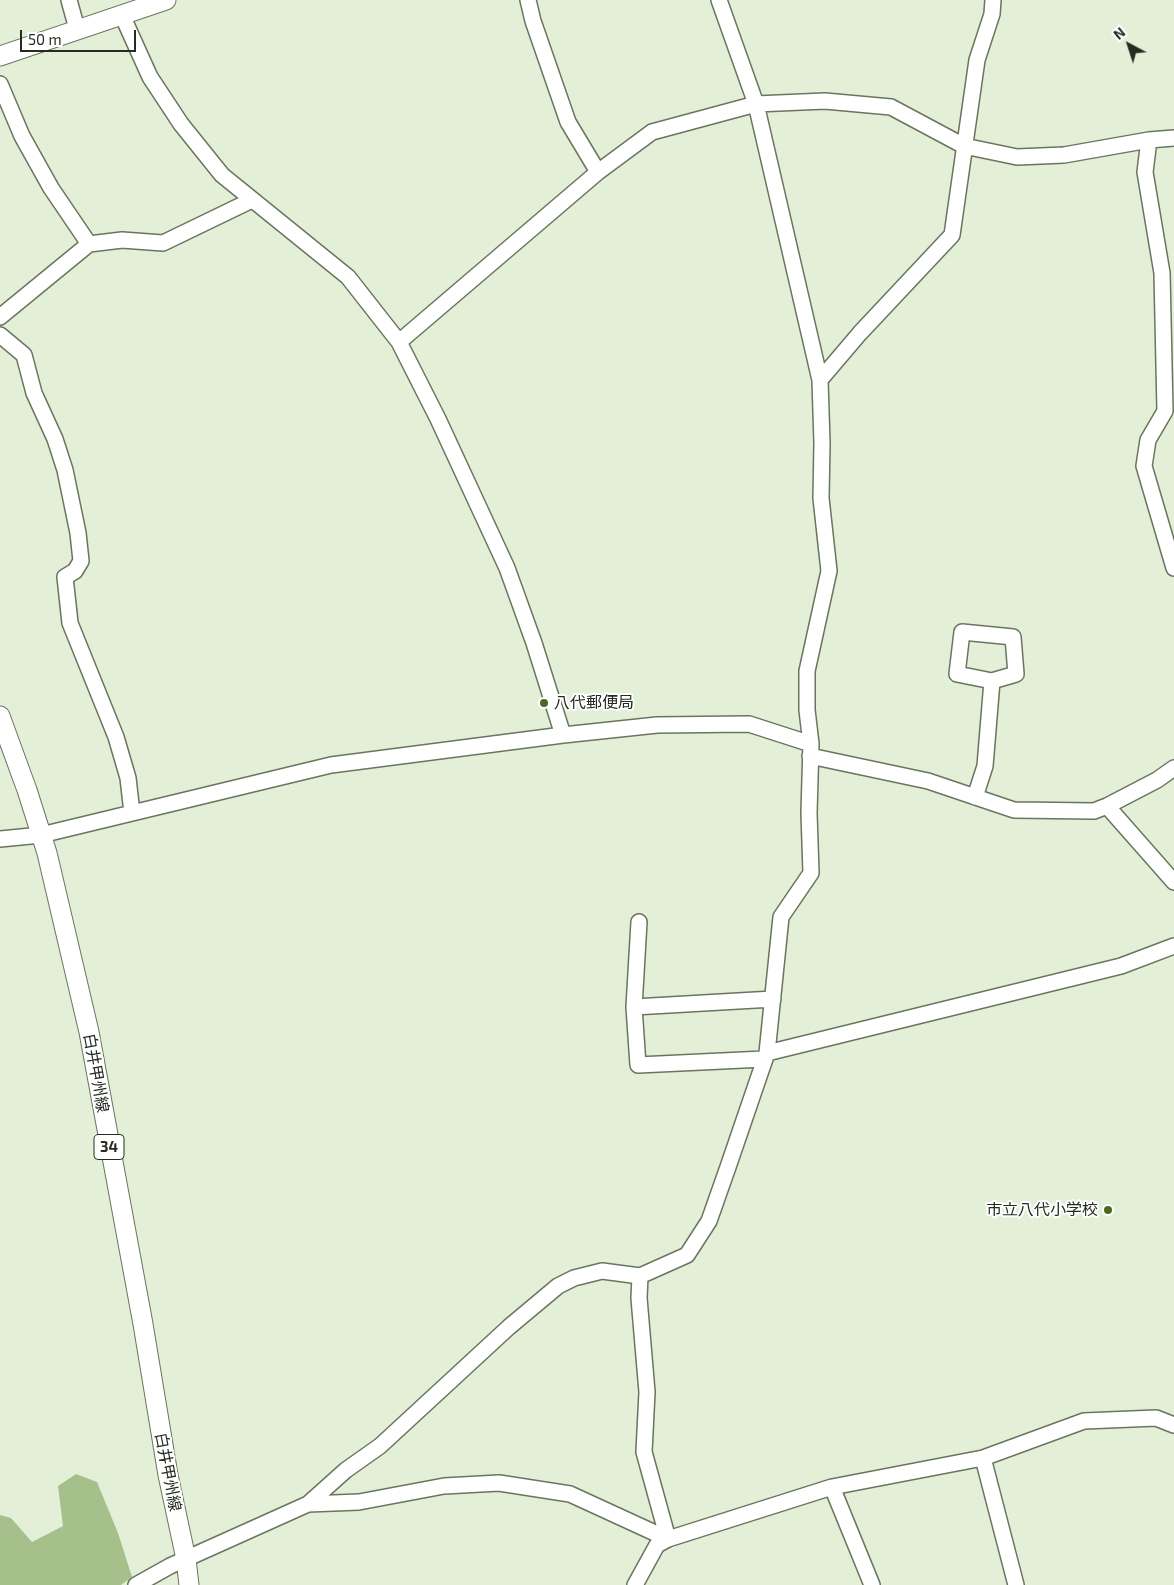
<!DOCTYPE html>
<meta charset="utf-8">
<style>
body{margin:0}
#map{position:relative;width:1174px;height:1585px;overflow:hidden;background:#e3efd7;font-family:"Exo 2",sans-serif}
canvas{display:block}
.north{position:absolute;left:1104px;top:20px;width:50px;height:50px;-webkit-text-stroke:4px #fff;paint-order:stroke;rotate:320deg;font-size:14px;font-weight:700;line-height:20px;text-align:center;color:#262b22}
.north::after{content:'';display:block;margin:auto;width:18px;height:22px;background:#262b22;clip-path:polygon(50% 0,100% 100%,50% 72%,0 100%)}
.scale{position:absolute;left:20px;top:30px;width:116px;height:22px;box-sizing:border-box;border:2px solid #262b22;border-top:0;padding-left:6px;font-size:15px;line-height:18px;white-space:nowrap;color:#262b22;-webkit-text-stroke:4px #fff;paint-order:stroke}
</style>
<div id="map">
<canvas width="1174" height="1585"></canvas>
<div class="north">N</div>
<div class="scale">50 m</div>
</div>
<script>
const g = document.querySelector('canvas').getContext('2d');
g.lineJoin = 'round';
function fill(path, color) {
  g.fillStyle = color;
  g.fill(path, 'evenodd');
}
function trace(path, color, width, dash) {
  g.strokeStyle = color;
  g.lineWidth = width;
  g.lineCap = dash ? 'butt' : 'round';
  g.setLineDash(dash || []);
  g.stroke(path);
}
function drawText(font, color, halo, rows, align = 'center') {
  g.font = font + ' "Exo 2","Noto Sans JP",sans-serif';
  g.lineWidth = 4;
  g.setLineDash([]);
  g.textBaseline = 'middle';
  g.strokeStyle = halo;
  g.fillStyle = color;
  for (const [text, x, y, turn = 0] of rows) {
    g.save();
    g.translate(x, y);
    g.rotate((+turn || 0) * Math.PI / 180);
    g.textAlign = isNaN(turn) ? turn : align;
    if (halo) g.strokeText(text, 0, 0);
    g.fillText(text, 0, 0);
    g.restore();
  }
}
fill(new Path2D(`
 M 76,1474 L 97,1482 L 118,1533 L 132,1577 L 121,1585 L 0,1585 L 0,1515 L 11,1518 L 32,1542 L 63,1526 L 58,1486 Z`), '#a6c08c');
const minor = new Path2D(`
 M 69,0 L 77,29
 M 528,0 L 533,21 L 568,122 L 598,172
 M 122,15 L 150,77 L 181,124 L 222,175 L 348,277 L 399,342 L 438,419 L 507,568 L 534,643 L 563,735
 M 0,84 L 22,136 L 51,188 L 89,244
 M 1149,140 L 1145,172 L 1162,273 L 1165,411 L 1148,440 L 1144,466 L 1174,568
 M 0,317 L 89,244 L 122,240 L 163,243 L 252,200
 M 0,335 L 24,355 L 34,393 L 55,439 L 65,470 L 78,533 L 81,561 L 75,571 L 65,577 L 70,623 L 116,737 L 128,778 L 132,813
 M 399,342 L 598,172 L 652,132 L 756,104 L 825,101 L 891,107 L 964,146 L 1017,157 L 1064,155 L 1149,140 L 1174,138
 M 820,380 L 860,333 L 952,235 L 977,60 L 992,14 L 993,0
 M 810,756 L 928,781 L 1014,810 L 1094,811 L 1107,806 L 1157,780 L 1174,768
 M 975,797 L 985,766 L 992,681 L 1016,674 L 1013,637 L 962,632 L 957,674 L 992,681
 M 1107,806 L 1174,882
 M 0,839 L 41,835 L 331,765 L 563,735 L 657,725 L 749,724 L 811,744
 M 639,922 L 634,1007 L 638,1065 L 764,1059
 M 634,1007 L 773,999
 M 767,1053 L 1121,966 L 1174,946
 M 640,1276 L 639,1298 L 647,1392 L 644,1452 L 668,1539
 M 983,1458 L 1016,1585
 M 832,1487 L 872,1585
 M 308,1504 L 359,1502 L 444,1486 L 499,1483 L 570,1494 L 668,1539
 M 136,1585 L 170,1566 L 308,1504 L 346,1470 L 380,1446 L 509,1327 L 558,1286 L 574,1278 L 602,1271 L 640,1276 L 687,1255 L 709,1221 L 728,1167 L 767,1053 L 781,917 L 811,873 L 809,813 L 811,744 L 807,710 L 807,671 L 829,571 L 821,498 L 822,443 L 820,380 L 756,104 L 719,0
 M 635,1585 L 657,1545 L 668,1539 L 832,1487 L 983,1458 L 1084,1421 L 1156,1418 L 1174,1425`);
const major = new Path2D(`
 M 0,56 L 166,0
 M 0,716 L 27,790 L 47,853 L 89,1032 L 143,1324 L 168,1475 L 186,1559 L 189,1585`);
trace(minor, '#6a7560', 18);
trace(major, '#6a7560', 21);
trace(minor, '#fff', 15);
trace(major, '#fff', 19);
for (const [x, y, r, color] of [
 [544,703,5,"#4a6a20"],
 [1108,1210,5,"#4a6a20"]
]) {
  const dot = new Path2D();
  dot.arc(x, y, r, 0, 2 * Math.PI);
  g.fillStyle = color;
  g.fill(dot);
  trace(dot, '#fff', 2);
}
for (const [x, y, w] of [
 [109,1147,30]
]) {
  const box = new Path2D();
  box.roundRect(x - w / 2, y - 12.5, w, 25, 4);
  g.fillStyle = '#fff';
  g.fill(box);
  trace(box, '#262b22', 1);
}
drawText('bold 15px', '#262b22', null, [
 ["34",109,1147]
]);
drawText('16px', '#262b22', '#fff', [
 ["八代郵便局",554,703],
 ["市立八代小学校",1098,1210,"right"]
], 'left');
drawText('16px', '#262b22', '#fff', [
 ["白井甲州線",96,1073,80],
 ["白井甲州線",168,1472,79]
]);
</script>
